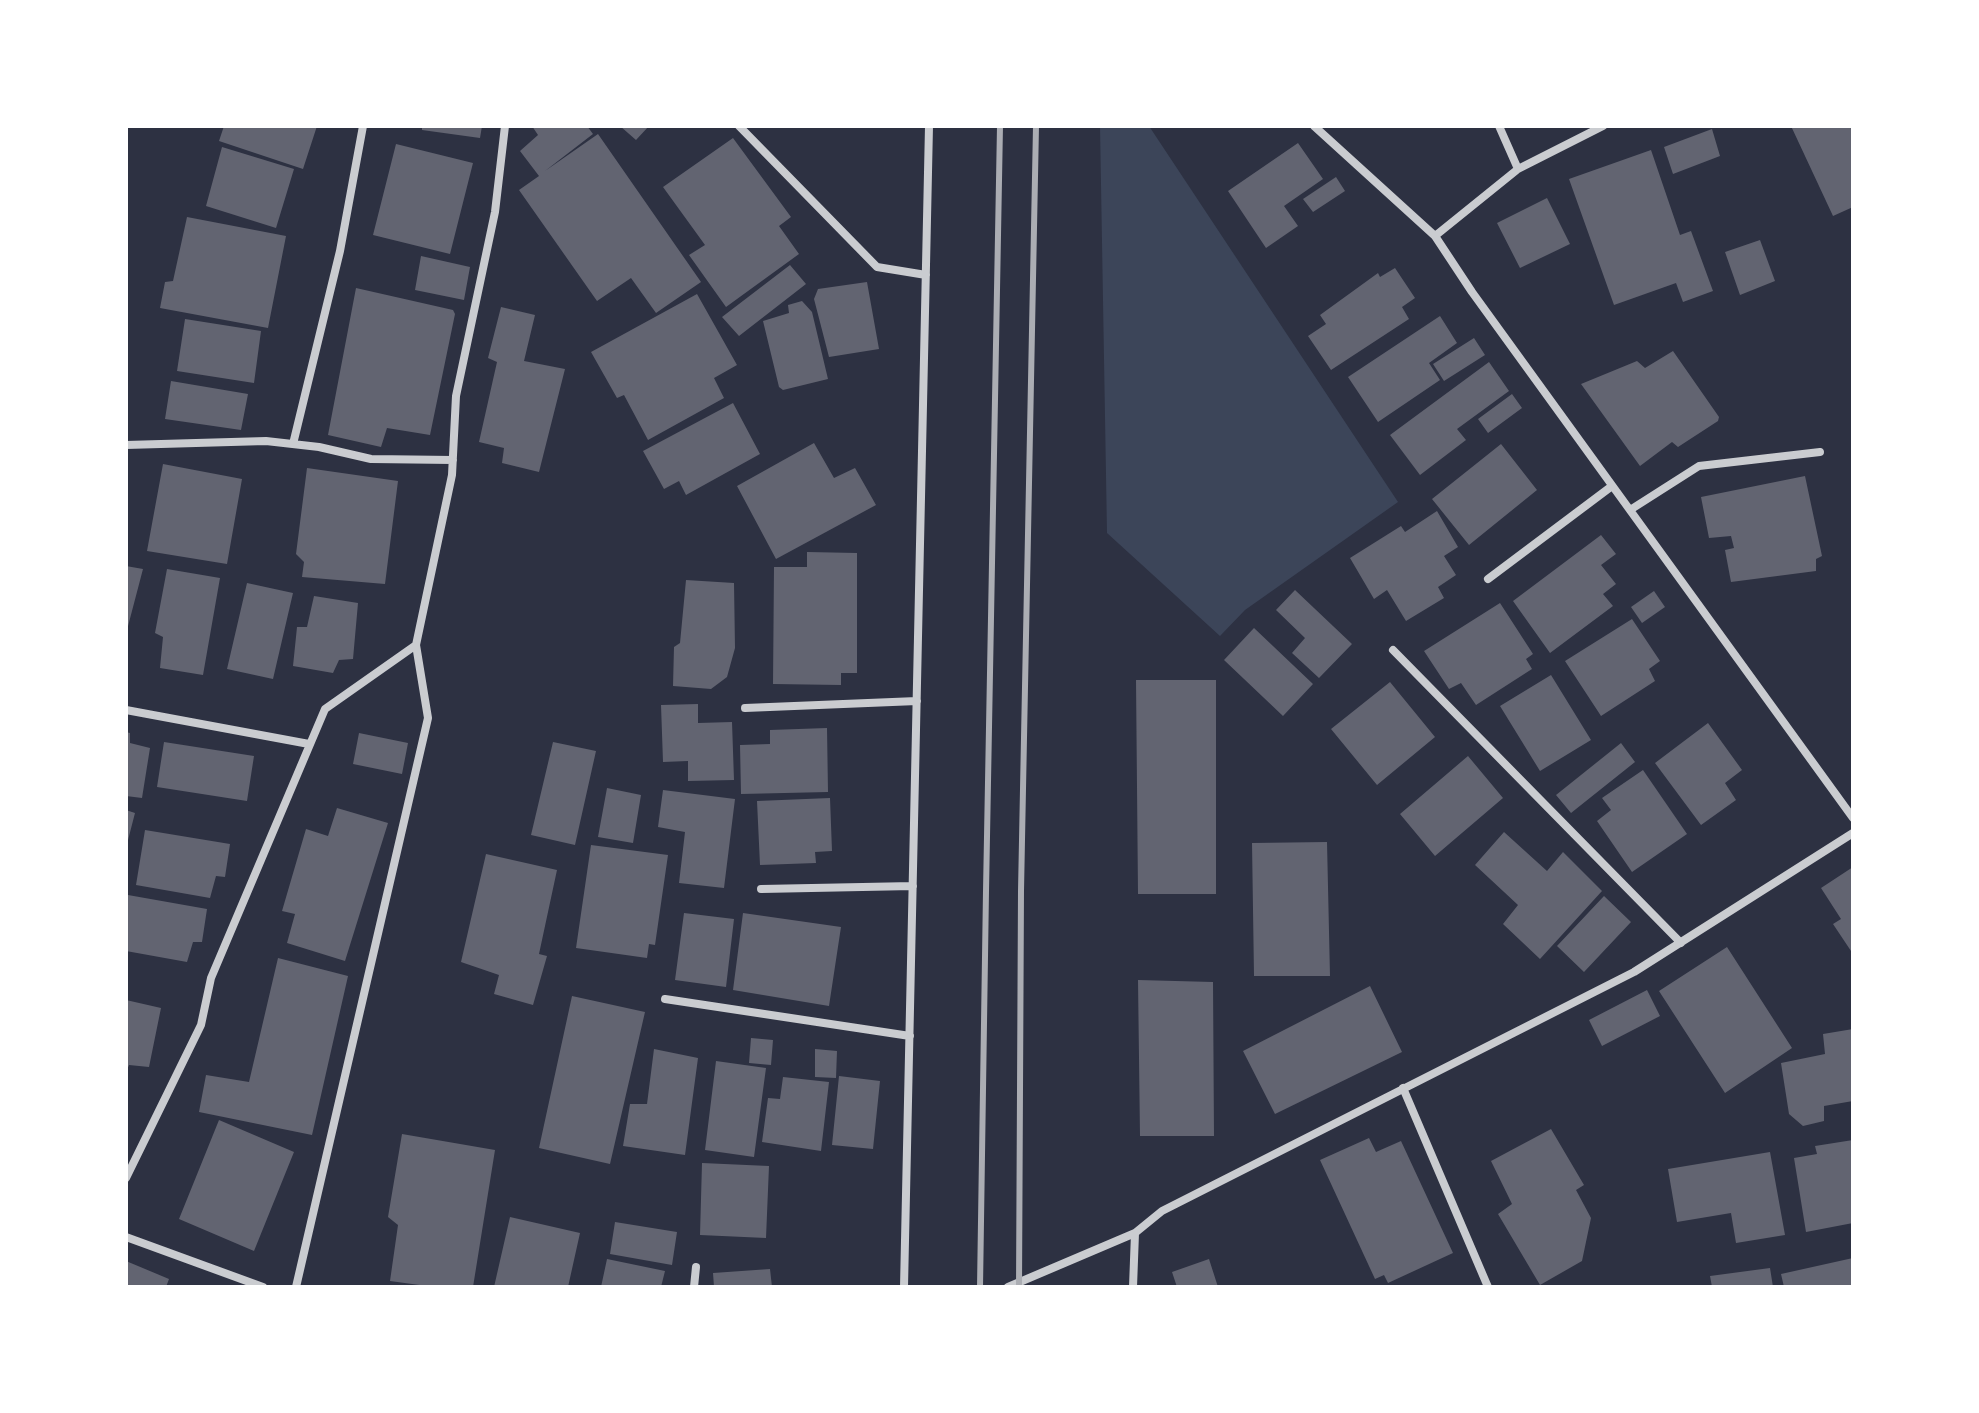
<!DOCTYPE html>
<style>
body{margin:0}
#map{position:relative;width:1979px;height:1413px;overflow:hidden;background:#2d3142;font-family:"Noto Sans",sans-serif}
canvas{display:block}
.frame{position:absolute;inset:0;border:128px solid #fff;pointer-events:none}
</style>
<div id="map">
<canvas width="1979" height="1413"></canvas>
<div class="frame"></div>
</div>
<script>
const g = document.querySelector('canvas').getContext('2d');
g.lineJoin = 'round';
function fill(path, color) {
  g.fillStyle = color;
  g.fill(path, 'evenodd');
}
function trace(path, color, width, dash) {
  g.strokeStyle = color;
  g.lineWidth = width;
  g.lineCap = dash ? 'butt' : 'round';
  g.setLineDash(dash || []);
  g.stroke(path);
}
fill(new Path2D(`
 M 1100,126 L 1149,126 L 1398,502 L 1245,610 L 1220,636 L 1107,533 Z`), '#3c4559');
fill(new Path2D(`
 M 224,126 L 317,126 L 303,169 L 219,141 Z
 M 422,126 L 482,126 L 480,138 L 422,130 Z
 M 532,126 L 587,126 L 593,134 L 545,171 L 598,134 L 701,282 L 656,313 L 631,278 L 597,301 L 519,190 L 539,176 L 520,151 L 538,135 Z
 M 620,126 L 649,126 L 636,140 Z
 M 1791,126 L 1853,126 L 1853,207 L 1833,216 Z
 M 1712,129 L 1720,156 L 1673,174 L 1664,147 Z
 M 733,138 L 791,217 L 779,226 L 799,254 L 726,307 L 689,255 L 705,245 L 663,187 Z
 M 1298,143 L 1323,179 L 1284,206 L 1298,226 L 1266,248 L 1228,191 Z
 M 396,144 L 473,163 L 450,254 L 373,235 Z
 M 222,147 L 294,169 L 276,228 L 206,206 Z
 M 1651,150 L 1680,235 L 1691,231 L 1713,291 L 1683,302 L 1676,283 L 1614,305 L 1569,179 Z
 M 1336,177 L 1345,191 L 1313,212 L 1303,199 Z
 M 1547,198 L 1570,244 L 1520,268 L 1497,223 Z
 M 187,217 L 286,236 L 268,328 L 160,308 L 165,282 L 173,281 Z
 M 1760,240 L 1775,281 L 1740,295 L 1725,252 Z
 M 421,256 L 470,267 L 464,300 L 415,290 Z
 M 790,265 L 806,284 L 739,336 L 722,317 Z
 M 1395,268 L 1415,298 L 1402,307 L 1409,319 L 1331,370 L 1308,336 L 1326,324 L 1320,315 L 1378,273 L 1380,277 Z
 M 867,282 L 879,349 L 829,357 L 814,299 L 818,289 Z
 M 356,288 L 453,310 L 455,314 L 430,435 L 387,428 L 381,447 L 328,435 Z
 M 697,294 L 737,365 L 714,378 L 724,398 L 648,440 L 624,395 L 617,398 L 591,352 Z
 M 802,301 L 812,312 L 828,379 L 783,390 L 779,387 L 763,321 L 789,313 L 788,305 Z
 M 501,307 L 535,315 L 524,361 L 565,369 L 539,472 L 502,463 L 504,448 L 479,442 L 497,362 L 488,358 Z
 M 1440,316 L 1457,343 L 1429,363 L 1440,380 L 1378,422 L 1348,377 Z
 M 185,319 L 261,331 L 254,383 L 177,371 Z
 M 1474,338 L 1485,355 L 1444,381 L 1433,364 Z
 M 1673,351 L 1719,417 L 1718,421 L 1678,447 L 1672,442 L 1640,466 L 1581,384 L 1637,361 L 1645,368 Z
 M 1489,362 L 1509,391 L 1457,429 L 1466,440 L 1420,475 L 1390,435 Z
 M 171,381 L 248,394 L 241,430 L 165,419 Z
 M 1512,394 L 1522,408 L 1488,433 L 1478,419 Z
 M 733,403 L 760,454 L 686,495 L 679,481 L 664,489 L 643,451 Z
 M 814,443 L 834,478 L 855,468 L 876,505 L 776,559 L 737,486 Z
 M 1501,444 L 1537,490 L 1469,545 L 1432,499 Z
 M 163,464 L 242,479 L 227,564 L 147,551 Z
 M 307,468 L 398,481 L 385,584 L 302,577 L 304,562 L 296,554 Z
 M 1805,476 L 1822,556 L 1816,559 L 1816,571 L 1731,582 L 1725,550 L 1734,548 L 1731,536 L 1709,538 L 1701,497 Z
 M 1437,511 L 1458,547 L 1444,556 L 1456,575 L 1438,587 L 1444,598 L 1406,621 L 1387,590 L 1374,599 L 1350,558 L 1401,526 L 1405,532 Z
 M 1601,535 L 1616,554 L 1601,565 L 1616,584 L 1603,594 L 1613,606 L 1550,653 L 1513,601 Z
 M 807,552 L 857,553 L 857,673 L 841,673 L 841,685 L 773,684 L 774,567 L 807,567 Z
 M 126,566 L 143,569 L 127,630 L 126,630 Z
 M 167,569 L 220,578 L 203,675 L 160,668 L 163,637 L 155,633 Z
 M 686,580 L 734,583 L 735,648 L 727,677 L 711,689 L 673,686 L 674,647 L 680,643 Z
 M 247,583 L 293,593 L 273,679 L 227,669 Z
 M 1295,590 L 1352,644 L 1319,678 L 1292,653 L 1305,638 L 1276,610 Z
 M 1654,591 L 1665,607 L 1642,623 L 1631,607 Z
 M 314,596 L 358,603 L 353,659 L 339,660 L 333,673 L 293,666 L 297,627 L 307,627 Z
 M 1500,603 L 1533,654 L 1526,659 L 1532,669 L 1476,705 L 1461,683 L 1449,689 L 1424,651 Z
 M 1632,619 L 1660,661 L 1649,669 L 1655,681 L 1601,716 L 1565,661 Z
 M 1254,628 L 1313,684 L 1283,716 L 1224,660 Z
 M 1551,675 L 1591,740 L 1540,771 L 1500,706 Z
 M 1136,680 L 1216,680 L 1216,894 L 1138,894 Z
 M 1390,682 L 1435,737 L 1377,785 L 1331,729 Z
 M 698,704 L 698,723 L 732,722 L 734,780 L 688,781 L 688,761 L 663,762 L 661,705 Z
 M 1708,723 L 1742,770 L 1725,783 L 1736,800 L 1701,825 L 1655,763 Z
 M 827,728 L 828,792 L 741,794 L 740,745 L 770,744 L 770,730 Z
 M 126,732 L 130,733 L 130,743 L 150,748 L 142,798 L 126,796 Z
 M 359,733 L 408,743 L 402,774 L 353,764 Z
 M 164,742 L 254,756 L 247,801 L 157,787 Z
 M 553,742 L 596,751 L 575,845 L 531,835 Z
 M 1621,743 L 1635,762 L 1571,813 L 1556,795 Z
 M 1468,756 L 1503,798 L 1435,856 L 1400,814 Z
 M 1643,770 L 1687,834 L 1632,872 L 1597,821 L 1611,810 L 1602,798 Z
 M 607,788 L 641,795 L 633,843 L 598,837 Z
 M 663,790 L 735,799 L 724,888 L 679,883 L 685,832 L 658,827 Z
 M 830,798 L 832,851 L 815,852 L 816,863 L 760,865 L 757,801 Z
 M 337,808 L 388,823 L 345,961 L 287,943 L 295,914 L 282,911 L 306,829 L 328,836 Z
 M 126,810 L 135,813 L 127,844 L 126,844 Z
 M 145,830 L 230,844 L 225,877 L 216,876 L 210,898 L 136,885 Z
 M 1504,832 L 1547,871 L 1563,852 L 1602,891 L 1540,959 L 1503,924 L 1518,905 L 1475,865 Z
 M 1327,842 L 1330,976 L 1254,976 L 1252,843 Z
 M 591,845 L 668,855 L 655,945 L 649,944 L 647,958 L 576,948 Z
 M 486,854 L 557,870 L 539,954 L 547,956 L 533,1005 L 494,994 L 499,975 L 461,962 Z
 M 1853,867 L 1853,954 L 1833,924 L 1841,919 L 1821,888 Z
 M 128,895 L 207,909 L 202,942 L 193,942 L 187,962 L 126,951 L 126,904 Z
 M 1604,896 L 1631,922 L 1584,972 L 1557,946 Z
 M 684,913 L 734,919 L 726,987 L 675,980 Z
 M 743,913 L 841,927 L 829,1006 L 733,990 Z
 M 1727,947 L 1792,1048 L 1725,1093 L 1659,991 Z
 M 278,958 L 348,976 L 312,1135 L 199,1112 L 206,1075 L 249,1082 Z
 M 1138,980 L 1213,982 L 1214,1136 L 1140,1136 Z
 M 1370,986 L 1402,1052 L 1275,1114 L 1243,1051 Z
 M 1647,990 L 1660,1016 L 1602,1046 L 1589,1020 Z
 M 572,996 L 645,1012 L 610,1164 L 539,1148 Z
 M 126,1000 L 161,1008 L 149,1067 L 129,1065 L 126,1072 Z
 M 1853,1029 L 1853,1101 L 1824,1106 L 1824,1121 L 1803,1126 L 1789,1114 L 1781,1063 L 1825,1054 L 1823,1034 Z
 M 751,1038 L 773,1040 L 771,1065 L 749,1063 Z
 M 654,1049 L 698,1058 L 685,1155 L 623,1146 L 630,1104 L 647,1104 Z
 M 815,1049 L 837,1051 L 836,1078 L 815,1077 Z
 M 716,1061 L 766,1068 L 754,1157 L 705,1150 Z
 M 839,1076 L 880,1081 L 873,1149 L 832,1145 Z
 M 783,1077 L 829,1082 L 821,1151 L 762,1142 L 768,1098 L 780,1099 Z
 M 219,1120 L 294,1152 L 254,1251 L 179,1219 Z
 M 1551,1129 L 1584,1185 L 1576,1190 L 1591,1218 L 1582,1261 L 1540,1285 L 1498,1214 L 1512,1204 L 1491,1161 Z
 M 402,1134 L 495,1150 L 473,1287 L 434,1287 L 390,1281 L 398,1225 L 388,1217 Z
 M 1369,1138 L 1376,1152 L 1401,1141 L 1453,1253 L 1388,1283 L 1384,1275 L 1375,1279 L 1320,1160 Z
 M 1853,1140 L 1853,1223 L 1806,1232 L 1794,1158 L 1817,1154 L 1815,1146 Z
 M 1770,1152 L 1785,1235 L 1736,1243 L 1731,1213 L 1677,1222 L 1668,1169 Z
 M 702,1163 L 769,1166 L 766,1238 L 700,1235 Z
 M 510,1217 L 580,1233 L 568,1287 L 494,1287 Z
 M 615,1222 L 677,1232 L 672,1265 L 610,1254 Z
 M 1853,1258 L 1853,1287 L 1784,1287 L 1781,1274 Z
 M 607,1259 L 665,1271 L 661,1287 L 601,1287 Z
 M 1209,1259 L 1218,1287 L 1177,1287 L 1172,1272 Z
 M 126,1261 L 169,1279 L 166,1287 L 126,1287 Z
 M 1770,1268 L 1773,1287 L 1712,1287 L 1710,1276 Z
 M 770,1269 L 772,1287 L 714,1287 L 713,1273 Z`), '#626471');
trace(new Path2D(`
 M 739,126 L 877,267 L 926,275
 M 1314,126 L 1435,236 L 1472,292 L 1853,818
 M 1499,126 L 1518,169
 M 1435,236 L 1518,169 L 1603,126
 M 293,444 L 340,251 L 363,126
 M 126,445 L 266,441 L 319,447 L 371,459 L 453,460
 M 1630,510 L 1699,466 L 1820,452
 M 1488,579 L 1612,486
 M 1393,650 L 1681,943
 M 745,708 L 917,701
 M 126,710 L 309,744
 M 761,889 L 913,886
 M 665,999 L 910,1036
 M 1403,1088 L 1488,1287
 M 126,1178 L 201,1025 L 211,978 L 325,709 L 416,645 L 452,475 L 456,396 L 495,212 L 505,126
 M 126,1237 L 263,1287
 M 296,1287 L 428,718 L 416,645
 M 694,1287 L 696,1267
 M 904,1287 L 929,126
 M 1008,1287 L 1135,1233 L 1162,1211 L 1634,972 L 1853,833
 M 1133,1287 L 1135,1233`), '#caccd0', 8);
trace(new Path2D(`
 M 980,1287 L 986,891 L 1000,126
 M 1019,1287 L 1021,891 L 1036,126`), '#abadb3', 6);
</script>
